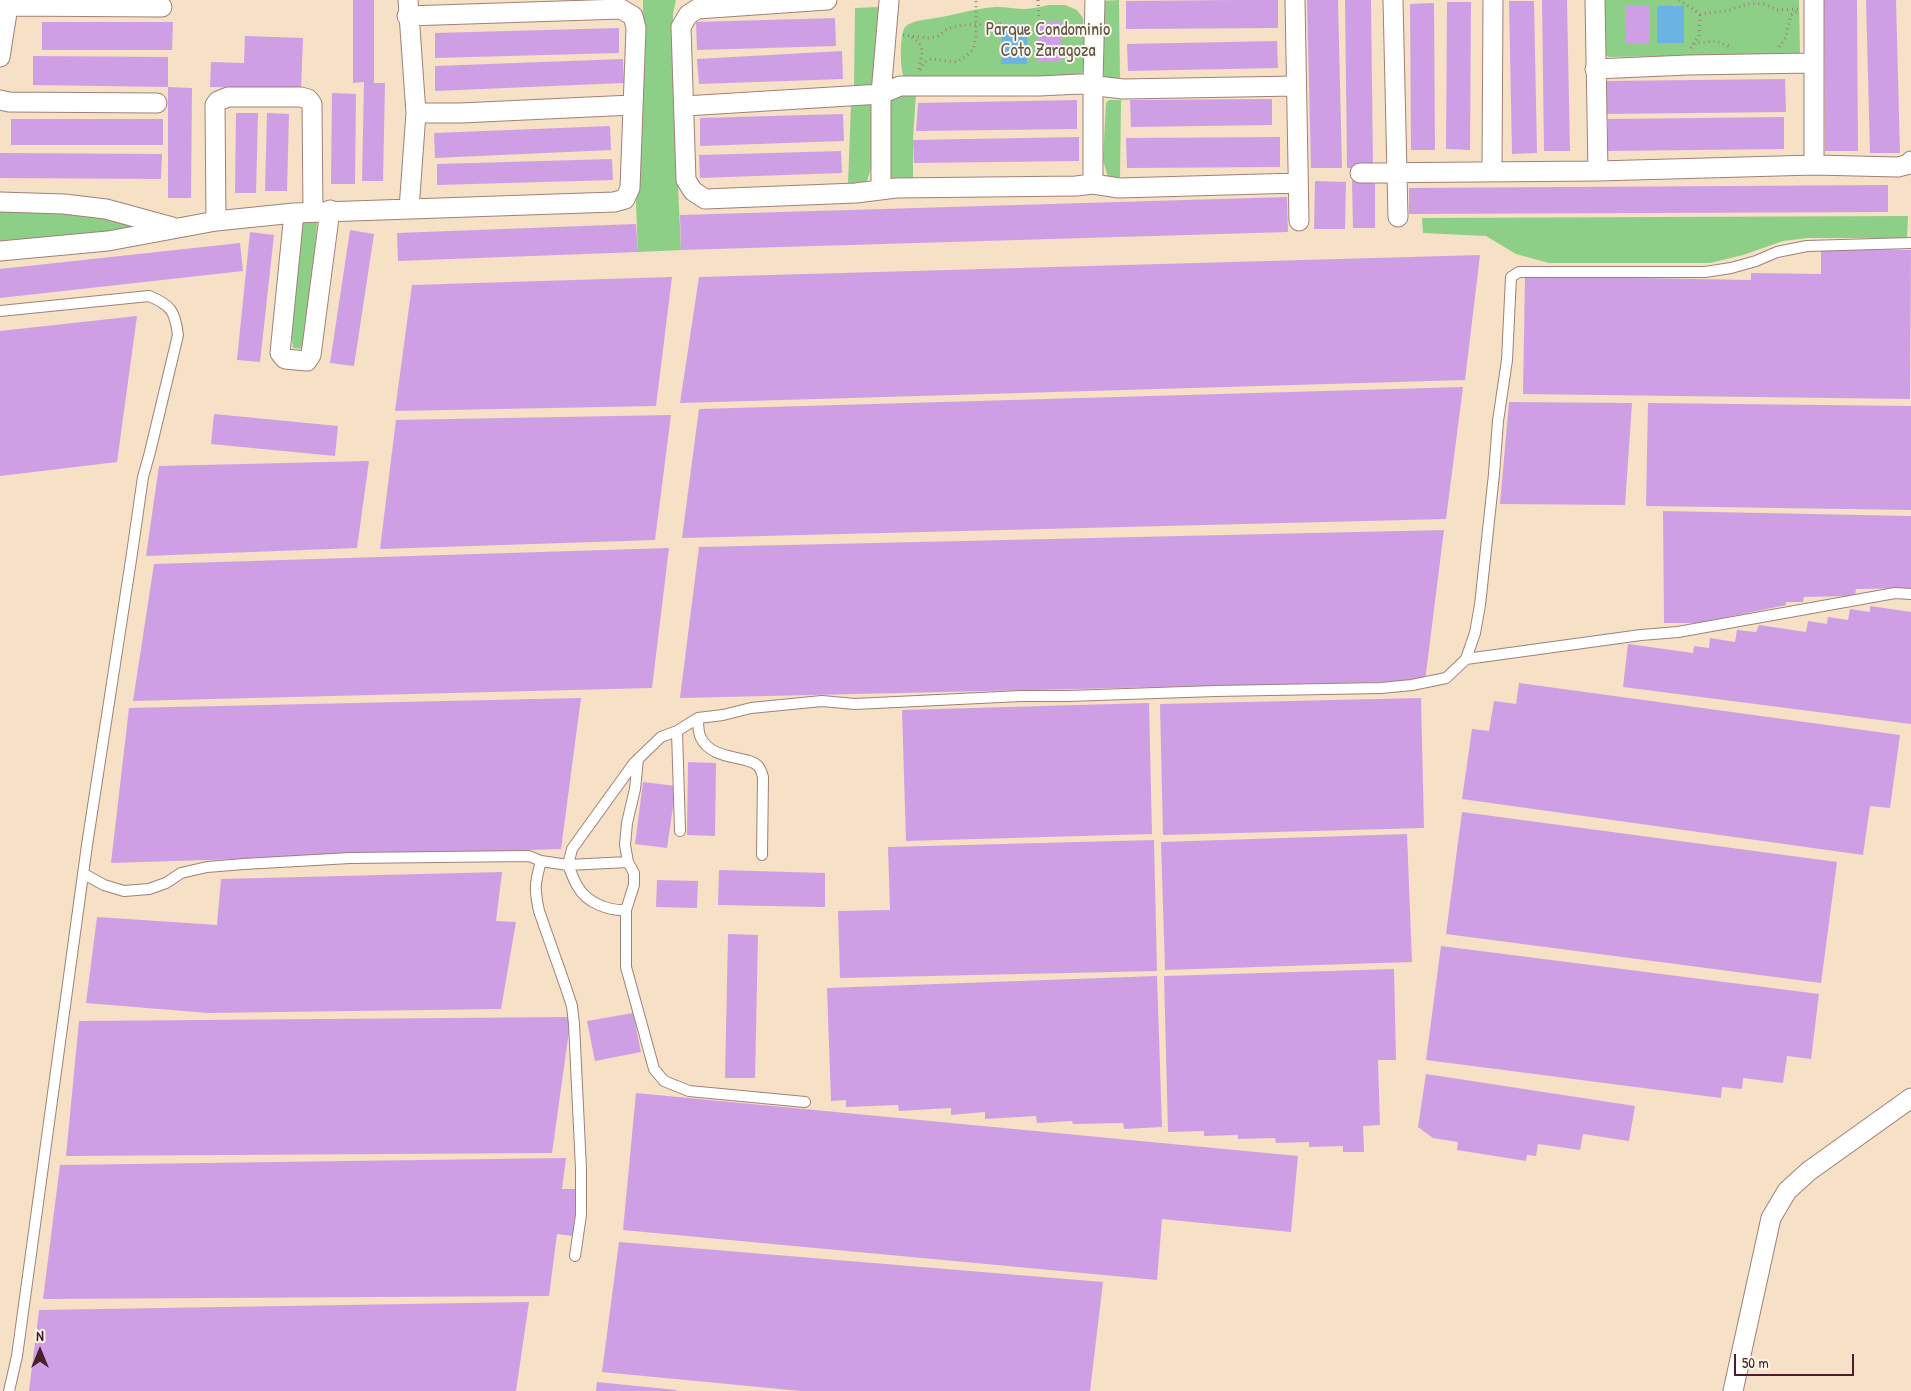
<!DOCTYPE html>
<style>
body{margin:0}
#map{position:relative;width:1911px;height:1391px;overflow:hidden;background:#f6e0c6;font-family:"Patrick Hand",sans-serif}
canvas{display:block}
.north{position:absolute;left:15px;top:1326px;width:50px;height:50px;-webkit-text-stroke:4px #fbf7ec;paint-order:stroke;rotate:0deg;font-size:14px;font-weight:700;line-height:20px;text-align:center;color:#4a1f2b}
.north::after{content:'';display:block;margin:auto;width:18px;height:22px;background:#4a1f2b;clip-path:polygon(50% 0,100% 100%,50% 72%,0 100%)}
.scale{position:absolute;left:1734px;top:1354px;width:120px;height:22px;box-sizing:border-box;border:2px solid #4a1f2b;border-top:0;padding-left:6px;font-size:15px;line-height:18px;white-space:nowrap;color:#4a1f2b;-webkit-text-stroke:4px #fbf7ec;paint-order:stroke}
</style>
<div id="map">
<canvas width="1911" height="1391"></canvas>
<div class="north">N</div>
<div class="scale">50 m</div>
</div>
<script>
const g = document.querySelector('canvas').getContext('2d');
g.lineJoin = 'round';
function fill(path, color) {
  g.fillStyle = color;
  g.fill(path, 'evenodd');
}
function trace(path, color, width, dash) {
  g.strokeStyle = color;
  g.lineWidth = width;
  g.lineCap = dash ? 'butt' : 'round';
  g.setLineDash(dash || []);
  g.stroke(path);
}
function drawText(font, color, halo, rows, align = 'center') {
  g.font = font + ' "Patrick Hand",sans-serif';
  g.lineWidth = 4;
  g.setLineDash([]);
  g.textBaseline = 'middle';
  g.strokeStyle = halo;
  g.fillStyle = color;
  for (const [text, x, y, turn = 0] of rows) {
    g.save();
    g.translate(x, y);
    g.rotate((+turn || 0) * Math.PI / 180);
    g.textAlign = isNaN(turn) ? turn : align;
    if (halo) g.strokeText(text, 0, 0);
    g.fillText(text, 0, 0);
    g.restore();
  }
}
fill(new Path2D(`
 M 643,0 L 676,0 L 673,14 L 674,100 L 681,250 L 638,252 L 636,204 L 642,103 Z
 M 1119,0 L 1120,81 L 1107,80 L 1104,76 L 1103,66 L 1103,1 Z
 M 1605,0 L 1799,0 L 1800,54 L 1609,57 L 1605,55 L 1602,1 Z
 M 1049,5 L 1065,5 L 1077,10 L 1083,18 L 1085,68 L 1080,76 L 904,78 C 900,69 899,32 906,26 C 914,20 926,20 935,18 C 956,15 975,8 996,7 C 1006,7 1016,9 1026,9 C 1034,8 1041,7 1049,5 Z
 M 879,7 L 873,87 L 854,88 L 855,8 Z
 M 916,93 L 913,140 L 913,179 C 899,181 894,183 886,170 L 890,100 L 895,94 Z
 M 1109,100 L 1121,100 L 1120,177 L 1108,177 L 1103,160 L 1106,103 Z
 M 862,103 L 873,105 C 874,127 876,163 866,183 L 860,186 L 848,183 L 851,104 Z
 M 0,203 L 64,205 L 167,228 L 0,250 Z
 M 1908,216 L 1907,238 L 1808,238 L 1783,241 L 1743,255 L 1710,263 L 1549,263 L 1516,254 L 1486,236 L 1423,233 L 1422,218 Z
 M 301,221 L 317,222 L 308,338 L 305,349 L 293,348 L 291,333 Z`), '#8dcf87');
fill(new Path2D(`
 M 1657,6 L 1684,6 L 1684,43 L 1657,43 Z
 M 1002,24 L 1027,24 L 1027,64 L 1001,64 Z`), '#6bb3e3');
fill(new Path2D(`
 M 353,0 L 374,0 L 374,83 L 385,83 L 383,181 L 362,181 L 364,82 L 353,83 Z
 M 1235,0 L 1278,0 L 1278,28 L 1126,29 L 1126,1 Z
 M 1307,0 L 1338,0 L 1342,168 L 1311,168 Z
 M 1345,0 L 1371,0 L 1373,168 L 1347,168 Z
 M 1542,0 L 1567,0 L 1570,151 L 1544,151 Z
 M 1824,0 L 1857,0 L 1858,151 L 1825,151 Z
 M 1866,0 L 1896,0 L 1900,153 L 1870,153 Z
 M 1509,1 L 1534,1 L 1537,153 L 1512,154 Z
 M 1447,2 L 1471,2 L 1470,150 L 1446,149 Z
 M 1434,3 L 1435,150 L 1411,150 L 1410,4 Z
 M 1625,6 L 1650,6 L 1650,44 L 1626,44 Z
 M 835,18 L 836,46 L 697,50 L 696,22 Z
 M 42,22 L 173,22 L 172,50 L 42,50 Z
 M 1038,22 L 1061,22 L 1062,62 L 1038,62 Z
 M 619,28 L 619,53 L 435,58 L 435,33 Z
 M 245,36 L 303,38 L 301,89 L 210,87 L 211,62 L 244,63 Z
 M 1277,41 L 1278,68 L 1128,71 L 1127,44 Z
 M 842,51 L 843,79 L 699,84 L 697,59 Z
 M 33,56 L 168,57 L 168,87 L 192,88 L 191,198 L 168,198 L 168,87 L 33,85 Z
 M 623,59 L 624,83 L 435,91 L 435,66 Z
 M 1785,79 L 1786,112 L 1607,114 L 1607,81 Z
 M 332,93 L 356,94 L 355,184 L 331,184 Z
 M 1272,99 L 1272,125 L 1131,127 L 1130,100 Z
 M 1077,100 L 1077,129 L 916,131 L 918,103 Z
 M 236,113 L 258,113 L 256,193 L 235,193 Z
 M 267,113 L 289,114 L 287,191 L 265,191 Z
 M 843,114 L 844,141 L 700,146 L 700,118 Z
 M 1784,117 L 1784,149 L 1608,151 L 1608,119 Z
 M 11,119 L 163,119 L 163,145 L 11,145 Z
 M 610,126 L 611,150 L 435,158 L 434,133 Z
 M 1079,137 L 1079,161 L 914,163 L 913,140 Z
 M 1280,137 L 1280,167 L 1127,168 L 1126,138 Z
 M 841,151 L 842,173 L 700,178 L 699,155 Z
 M 0,153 L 162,154 L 161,179 L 0,178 Z
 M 612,159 L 613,180 L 437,185 L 437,164 Z
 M 1315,181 L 1346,182 L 1345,229 L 1314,229 Z
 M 1352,181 L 1375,181 L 1375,228 L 1353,228 Z
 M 1888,185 L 1888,212 L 1409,214 L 1409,188 Z
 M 1287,197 L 1288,232 L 681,250 L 680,215 Z
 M 636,224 L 638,252 L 398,261 L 397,233 Z
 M 350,230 L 374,234 L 354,366 L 330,363 Z
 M 250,232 L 274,235 L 260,362 L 237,360 Z
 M 240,243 L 243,271 L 0,298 L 0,269 Z
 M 1821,249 L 1911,250 L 1910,399 L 1523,394 L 1525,276 L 1751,280 L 1751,273 L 1821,274 Z
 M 1480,255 L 1465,380 L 680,403 L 699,277 Z
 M 672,277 L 656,406 L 395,411 L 412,285 Z
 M 137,316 L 117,462 L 0,476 L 0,331 Z
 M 1463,387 L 1446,519 L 682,538 L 699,409 Z
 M 1509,402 L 1632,403 L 1625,505 L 1500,504 Z
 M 1648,403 L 1911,406 L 1911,510 L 1646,506 Z
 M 214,414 L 338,426 L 335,456 L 211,444 Z
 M 671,415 L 655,540 L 380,549 L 396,420 Z
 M 369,461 L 357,548 L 146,556 L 159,466 Z
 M 1663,511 L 1911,516 L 1911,588 L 1856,589 L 1855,596 L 1804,597 L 1803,602 L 1786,602 L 1786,605 L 1699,623 L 1664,623 Z
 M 1444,530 L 1425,681 L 680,698 L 699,547 Z
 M 669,548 L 652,688 L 133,701 L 154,564 Z
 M 1870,606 L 1911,612 L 1911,724 L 1623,687 L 1628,644 L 1693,653 L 1694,646 L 1709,648 L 1710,638 L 1735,642 L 1737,630 L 1756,632 L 1759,625 L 1806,632 L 1808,621 L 1827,624 L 1828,617 L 1848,620 L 1850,609 L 1870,612 Z
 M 1519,683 L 1900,735 L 1890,808 L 1870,806 L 1863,855 L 1462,799 L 1472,729 L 1489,731 L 1494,701 L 1516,704 Z
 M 581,698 L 561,849 L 111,863 L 129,708 Z
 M 1421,698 L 1424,828 L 1163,835 L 1160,704 Z
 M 1149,703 L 1152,834 L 906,841 L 902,710 Z
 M 688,762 L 716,763 L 715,836 L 687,835 Z
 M 643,782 L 676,786 L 667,848 L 635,844 Z
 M 1462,812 L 1837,862 L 1821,983 L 1446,934 Z
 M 1407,834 L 1412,962 L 1165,970 L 1161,842 Z
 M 1154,840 L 1157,971 L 840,978 L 838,911 L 890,910 L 888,847 Z
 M 719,870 L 825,873 L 825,907 L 718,905 Z
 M 502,872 L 496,921 L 516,922 L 501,1009 L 208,1013 L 86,1003 L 97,917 L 217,925 L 221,879 Z
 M 657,880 L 698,881 L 697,908 L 656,907 Z
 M 728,934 L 758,935 L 755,1078 L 725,1078 Z
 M 1441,946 L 1819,994 L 1811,1059 L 1787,1056 L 1783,1083 L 1743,1078 L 1742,1089 L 1722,1087 L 1721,1098 L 1426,1060 Z
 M 1394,969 L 1396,1060 L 1378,1060 L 1380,1125 L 1363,1126 L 1364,1152 L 1343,1152 L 1343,1146 L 1309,1147 L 1309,1142 L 1276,1143 L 1275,1138 L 1238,1139 L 1238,1135 L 1204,1136 L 1204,1131 L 1168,1132 L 1164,976 Z
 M 1157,976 L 1162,1127 L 1124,1129 L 1123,1123 L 1073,1124 L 1072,1121 L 1037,1123 L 1036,1116 L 985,1119 L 985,1112 L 951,1115 L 951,1108 L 899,1111 L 898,1105 L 846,1107 L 846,1100 L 831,1101 L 827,988 Z
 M 633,1013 L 641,1052 L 595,1061 L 587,1021 Z
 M 571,1017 L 552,1153 L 66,1156 L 79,1021 Z
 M 1426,1074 L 1635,1106 L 1629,1141 L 1583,1134 L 1580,1150 L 1538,1144 L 1536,1156 L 1527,1155 L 1526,1161 L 1457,1150 L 1458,1142 L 1433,1138 L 1418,1127 Z
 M 636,1093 L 1298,1156 L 1291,1232 L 1162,1219 L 1157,1280 L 623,1230 Z
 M 566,1158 L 562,1189 L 578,1189 L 573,1236 L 557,1234 L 549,1296 L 43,1299 L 60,1165 Z
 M 619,1242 L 1103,1282 L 1090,1391 L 801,1391 L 602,1372 Z
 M 529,1302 L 516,1391 L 29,1391 L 39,1310 Z
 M 597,1382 L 676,1390 L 676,1391 L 596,1391 Z`), '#cf9fe5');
const lane = new Path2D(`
 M 0,311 L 149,296 C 171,305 175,311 178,335 L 150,452 L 143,477 L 131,560 L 87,845 L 17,1356 L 9,1391
 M 1466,659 L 1641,635 L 1678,632 L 1895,593 L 1911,594
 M 698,718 C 698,724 698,733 701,738 C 712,761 748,755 758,766 C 761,769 762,774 763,777 L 762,855
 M 677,731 L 680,831
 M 541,861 C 535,883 534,888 539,911 L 565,985 L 572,1006 L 574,1024 L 581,1169 L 581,1215 L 575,1256
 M 628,862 L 568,865 C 571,872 574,881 578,887 C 587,903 609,911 626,910 L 626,967 L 654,1069 L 664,1081 L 689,1091 L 805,1102
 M 84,874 L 104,885 L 124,891 L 149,889 L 166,883 L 181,873 L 207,867 L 244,864 L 350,858 L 529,856 L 541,861 L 568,865 L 572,849 L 634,763 L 661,737 L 677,731 L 698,718 L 723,715 L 751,708 L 822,701 L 855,704 L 1021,696 L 1068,696 L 1215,691 L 1381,688 L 1412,685 L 1446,678 L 1466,659 L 1475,633 L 1480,605 L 1494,474 L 1498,421 L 1507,360 L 1511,277 L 1519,272 L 1705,272 L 1731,268 L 1756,261 L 1777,252 L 1807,246 L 1911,243
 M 626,910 L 634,885 L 634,873 L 628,862 L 625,845 L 627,823 L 635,789 L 638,759`);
const street = new Path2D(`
 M 408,0 L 416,113 L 409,209
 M 827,0 L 697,9 L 688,15 L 681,27 L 686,180 L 693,191 L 705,199 L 856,193 L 896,188 L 1076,186 L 1093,184 L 1119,188 L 1298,183
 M 1295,0 L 1299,221
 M 1393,0 L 1398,217
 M 1595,0 L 1598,171
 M 9,6 L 162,7
 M 0,57 L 9,0
 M 1595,69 L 1688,65 L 1813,63
 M 0,100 L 9,102 L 157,103
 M 685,106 L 881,94 L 900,86 L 1039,86 L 1080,84 L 1123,89 L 1296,86
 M 416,113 L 461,113 L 632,105
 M 1814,165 L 1814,0
 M 1492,172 L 1493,0
 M 1360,173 L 1598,171 L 1814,165 L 1898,167 L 1910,164 L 1911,161
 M 1093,184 L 1093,84 L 1095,0
 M 881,189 L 881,94 L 889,1
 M 0,202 L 64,204 L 106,209 L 172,227
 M 294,213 L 280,353 L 285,359 L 307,361 L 311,355 L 330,210
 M 216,221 L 215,105 L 218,101 L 228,97 L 301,97 L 308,99 L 312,104 L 313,211
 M 0,251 L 108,241 L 216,221 L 294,213 L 614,202 L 625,199 L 630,188 L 636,28 L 633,16 L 621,9 L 407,16
 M 1733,1391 L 1771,1218 L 1787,1191 L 1809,1171 L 1911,1098`);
trace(lane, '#a08078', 12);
trace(street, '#a08078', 21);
trace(new Path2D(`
 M 1038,0 L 1039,17
 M 1679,0 L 1700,14 L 1726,11 L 1751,3 L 1764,4 L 1778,10 L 1799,9
 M 903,35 L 927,38 L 938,36 L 947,29 L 962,25 L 1002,24
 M 912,37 C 927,48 921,54 919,71
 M 1693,44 L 1699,36 L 1700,14
 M 1779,47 L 1786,37 L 1791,15 L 1799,10
 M 1691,48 L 1695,43 L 1716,41 L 1731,47
 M 920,70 L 925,62 L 931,59 L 956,62 L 965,57 L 973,49 L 976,38 L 976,0`), '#a08078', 3, [1, 4]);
trace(lane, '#fff', 10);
trace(street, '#fff', 19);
drawText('18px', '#5e5447', '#fbf7ec', [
 ["Parque Condominio",1048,30],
 ["Coto Zaragoza",1048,51]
]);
</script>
